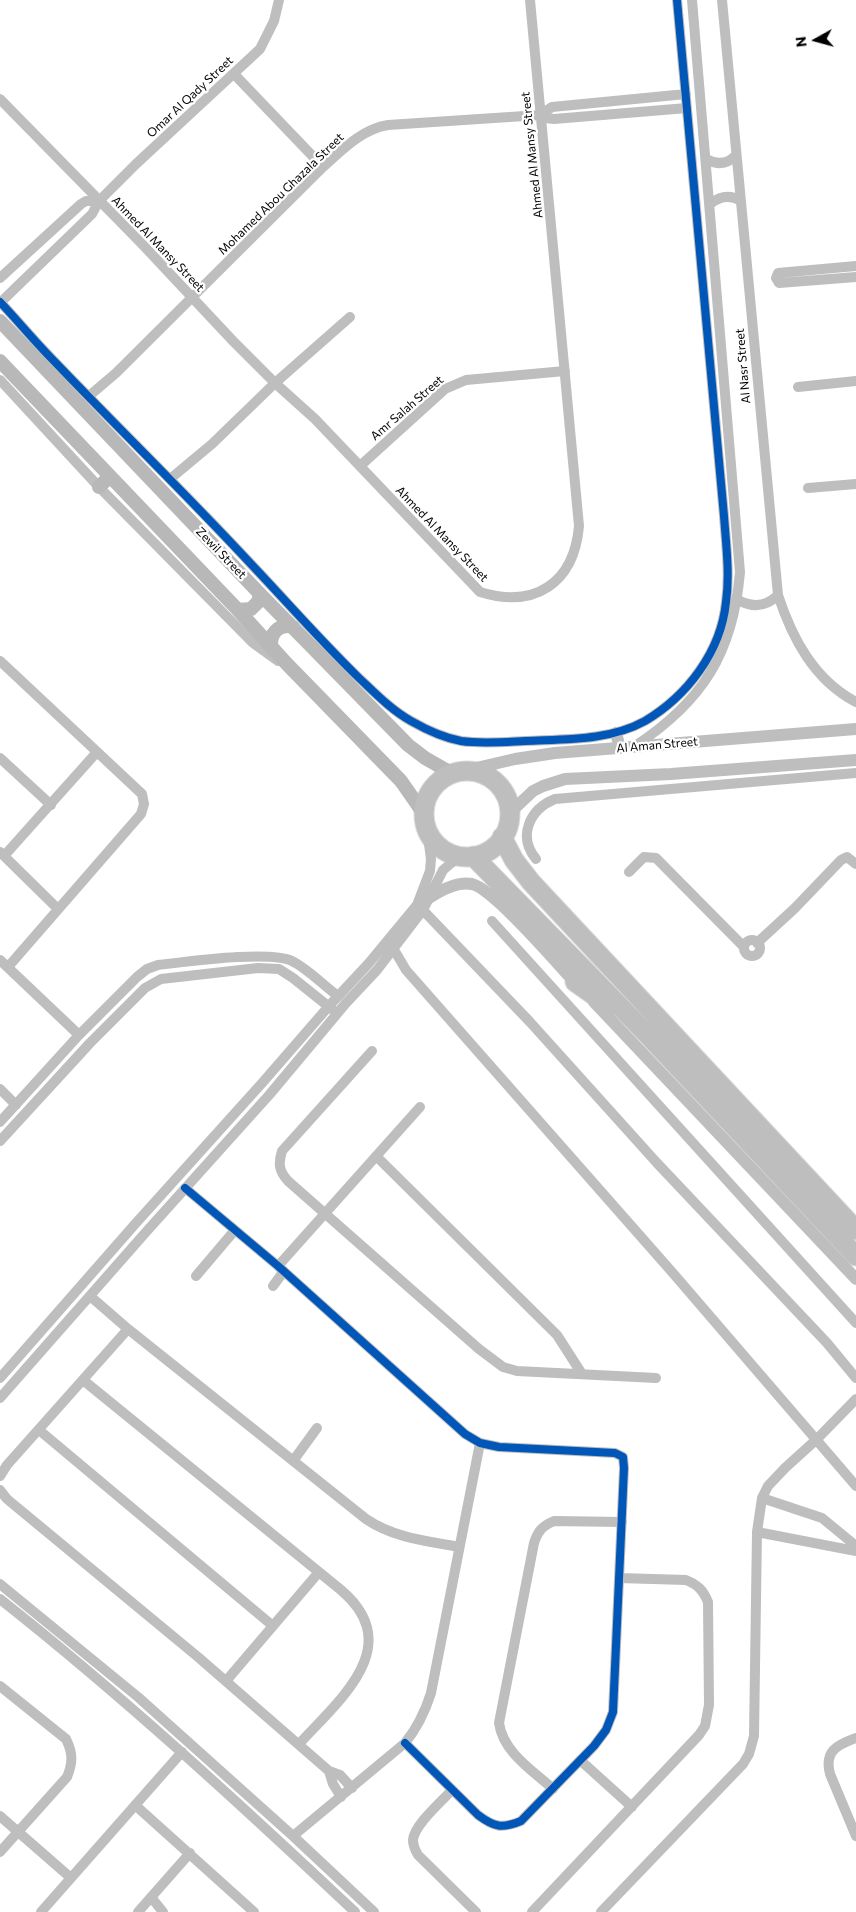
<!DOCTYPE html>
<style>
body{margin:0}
#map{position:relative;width:856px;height:1912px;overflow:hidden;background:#fff;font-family:Commissioner,sans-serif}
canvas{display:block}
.north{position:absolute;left:791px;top:15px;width:50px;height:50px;-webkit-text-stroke:4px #fff;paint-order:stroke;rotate:263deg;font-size:14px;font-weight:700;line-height:20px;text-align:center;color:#000}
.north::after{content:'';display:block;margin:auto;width:18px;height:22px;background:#000;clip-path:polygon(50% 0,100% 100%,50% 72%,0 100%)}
</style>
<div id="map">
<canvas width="856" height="1912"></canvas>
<div class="north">N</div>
</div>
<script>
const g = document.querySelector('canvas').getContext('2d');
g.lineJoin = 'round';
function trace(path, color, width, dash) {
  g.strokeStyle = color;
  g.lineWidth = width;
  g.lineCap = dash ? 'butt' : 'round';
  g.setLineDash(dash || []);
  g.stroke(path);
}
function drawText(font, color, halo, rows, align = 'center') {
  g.font = font + ' Commissioner,sans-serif';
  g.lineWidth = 4.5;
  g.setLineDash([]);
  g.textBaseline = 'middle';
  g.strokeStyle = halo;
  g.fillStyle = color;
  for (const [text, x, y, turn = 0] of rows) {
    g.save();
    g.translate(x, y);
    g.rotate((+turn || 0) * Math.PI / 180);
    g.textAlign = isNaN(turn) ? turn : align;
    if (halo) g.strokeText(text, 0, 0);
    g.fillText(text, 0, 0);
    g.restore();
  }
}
const motorway = new Path2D(`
 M424 814a43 43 0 1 1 86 0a43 43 0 1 1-86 0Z
 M 502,837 L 514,860 L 531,882 L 856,1230
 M 473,856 L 645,1032 L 856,1256
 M 575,982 L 609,1006`);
trace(motorway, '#dbdbdb', 21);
trace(new Path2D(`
 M 722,0 L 778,595 C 792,638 814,680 856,702
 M 234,74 L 323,167
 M 0,99 L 143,245 L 233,341 L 275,383 L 315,419 L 480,592 C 535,609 574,583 579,526 L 530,0
 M 540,115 L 546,118 L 554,119 L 687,108
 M 706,159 C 717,165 727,165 736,155
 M 710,204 C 720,196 730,194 741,201
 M 856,266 L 778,273 L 776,278 L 779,283 L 856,277
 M 0,278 L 81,204 L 86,201 L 99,201
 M 0,302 C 18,321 35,342 54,361 C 119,429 187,495 251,564 C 287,602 321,641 358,677 C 374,692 391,710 411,721 C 425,729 445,738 461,741 C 481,744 504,742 525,741 C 564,739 609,741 645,721 C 687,696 721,652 726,602 C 730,574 726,544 724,516 L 677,0
 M 1,302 L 92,214 L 99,201 L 136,164 L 260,49 L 274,21 L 279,0
 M 0,380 L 99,487 L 253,643 L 278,661
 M 798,387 L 856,381
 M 89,396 L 116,373 L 323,167 C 342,150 362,129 388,125 L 540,115 L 552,107 L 686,94
 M 360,466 L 445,389 L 466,380 L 565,371
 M 170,479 L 212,444 L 275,383 L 350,317
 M 808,488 L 856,484
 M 738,600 C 753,608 766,607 778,595
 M 0,661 L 142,794 L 144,804 L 141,814 L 8,967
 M 635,746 C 703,701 733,653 740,572 L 692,0
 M 0,758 L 51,805
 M 0,852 L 58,909
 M 4,856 L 97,752
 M 536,859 C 517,836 530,809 555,799 L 856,773
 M 629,872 L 644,857 L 656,858 L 744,947
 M 418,905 L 530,1022 L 657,1163 L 827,1343 L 856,1378
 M 492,921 L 856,1323
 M744 948a8 8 0 1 1 16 0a8 8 0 1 1-16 0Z
 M 387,943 L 396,953 L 406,970 L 672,1272 L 856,1486
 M 757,943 L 795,908 L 841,860 L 847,857 L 856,864
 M 0,960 L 79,1035
 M 372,1051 L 282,1151 C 278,1164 279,1171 288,1181 L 479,1349 L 503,1367 L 517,1371 L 656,1378
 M 0,1089 L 16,1105
 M 0,1122 L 79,1035 L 137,977 L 147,969 L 158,965 C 186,962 269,950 292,961 C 308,969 323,985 338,996
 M 0,1141 L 90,1043 L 145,988 L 161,979 L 258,968 L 279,969 L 293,978 L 333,1010
 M 376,1156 L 557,1335 L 582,1374
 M 185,1188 L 278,1266 L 465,1434 L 480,1443 L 499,1447 L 615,1453 L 623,1457 L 624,1468 L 613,1712 L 606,1730 L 594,1746 L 521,1821 C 502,1829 494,1827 478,1815 L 405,1743
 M 278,1266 L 420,1107
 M 196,1276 L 235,1230
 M 273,1286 L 284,1271
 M 90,1296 L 128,1329 L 366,1519 C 394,1538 427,1541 459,1547
 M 0,1378 L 136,1223 L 263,1082 L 329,1006 L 369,963 L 417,905 L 430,871 L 431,859 L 427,829
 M 83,1380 L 341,1590 C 407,1646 339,1700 299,1744
 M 0,1398 L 146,1232 L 270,1094 L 346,1003 L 377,970 L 423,910 L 443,870 L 455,860 L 464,857
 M 39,1430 L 273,1626
 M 293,1461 L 317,1428
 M 0,1476 L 7,1465 L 128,1329
 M 0,1490 L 7,1499 L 198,1657 L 329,1771 L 340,1775 L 352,1788
 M 762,1498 L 822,1518 L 856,1546
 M 757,1532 L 856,1551
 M 0,1584 L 138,1697 L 293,1836 L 374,1912
 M 0,1599 C 124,1697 240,1804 355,1912
 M 226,1681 L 319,1572
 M 0,1686 L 66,1739 C 73,1753 73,1763 67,1777 L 0,1852
 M 856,1738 C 837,1745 824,1751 830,1774 L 856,1836
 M 580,1760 L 632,1807
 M 329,1771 L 333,1784 L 341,1797
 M 553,1789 C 532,1770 503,1752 499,1723 L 534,1543 C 538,1531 542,1526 554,1521 L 622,1522
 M 452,1790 C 442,1801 414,1825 413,1840 C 413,1846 415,1850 418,1855 L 476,1912
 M 135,1805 L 254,1912
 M 0,1816 L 71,1878
 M 293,1836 L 405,1743 C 418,1727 425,1712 431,1693 L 480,1443
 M 151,1897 L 163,1912
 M 41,1912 L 182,1752
 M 138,1912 L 190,1853
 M 532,1912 L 699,1735 L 705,1726 L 709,1705 L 708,1602 C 703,1590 698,1585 686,1580 L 619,1578
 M 601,1912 L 743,1764 L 749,1754 L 754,1736 L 757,1532 L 762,1498 L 768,1486 L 785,1468 L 817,1439 L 856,1399`), '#bebebe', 10);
trace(new Path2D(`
 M 616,733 L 620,748
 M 459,772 L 515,759 L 555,753 L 856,729
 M 509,816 L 516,807 L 533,791 L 543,786 L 565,779 L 671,774 L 856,760
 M 429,898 C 441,890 457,881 472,884 C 494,889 561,968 580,988
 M 594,1002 L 856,1279`), '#bebebe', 12);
trace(new Path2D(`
 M 0,321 L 260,594 L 408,745 L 425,758 L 453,774
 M 0,361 L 238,610 L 286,663 L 401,781 L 424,814
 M 99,487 L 110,476
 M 238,610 L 251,609 L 258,602 L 260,594
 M 272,649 C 268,634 279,623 293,627`), '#b8b8b8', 14);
trace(motorway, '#bebebe', 19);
trace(new Path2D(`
 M 0,302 C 18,321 35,342 54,361 C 119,429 187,495 251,564 C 287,602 321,641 358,677 C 374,692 391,710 411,721 C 425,729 445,738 461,741 C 481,744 504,742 525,741 C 564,739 609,741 645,721 C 687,696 721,652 726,602 C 730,574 726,544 724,516 L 677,0
 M 185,1188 L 278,1266 L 465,1434 L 480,1443 L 499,1447 L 615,1453 L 623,1457 L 624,1468 L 613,1712 L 606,1730 L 594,1746 L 521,1821 C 502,1829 494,1827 478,1815 L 405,1743`), '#0057b8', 8);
drawText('12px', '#000', '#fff', [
 ["Omar Al Qady Street",190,97,-43],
 ["Ahmed Al Mansy Street",532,155,-96],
 ["Mohamed Abou Ghazala Street",281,194,-44],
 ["Ahmed Al Mansy Street",158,244,46],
 ["Al Nasr Street",743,366,-95],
 ["Amr Salah Street",407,408,-41],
 ["Ahmed Al Mansy Street",442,534,46],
 ["Zewil Street",221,553,46],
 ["Al Aman Street",657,745,-5]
]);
</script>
